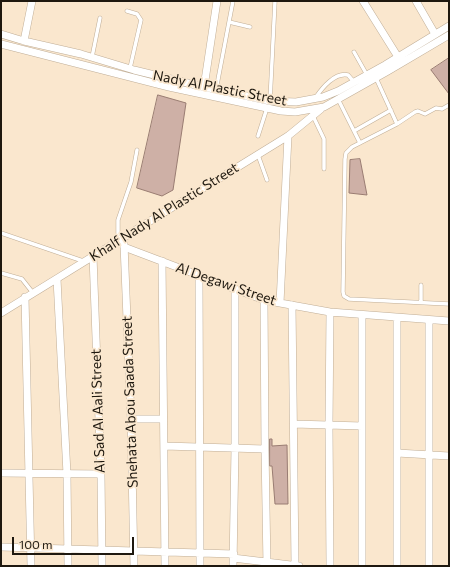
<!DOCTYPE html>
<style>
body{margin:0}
#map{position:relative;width:450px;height:567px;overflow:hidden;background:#fae7ce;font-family:Commissioner,sans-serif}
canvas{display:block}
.frame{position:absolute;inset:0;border:2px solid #1e180f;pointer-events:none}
.scale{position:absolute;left:12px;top:537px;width:122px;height:18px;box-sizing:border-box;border:2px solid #1e180f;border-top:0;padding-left:5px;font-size:12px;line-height:14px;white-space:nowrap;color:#1e180f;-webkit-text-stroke:3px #fae7ce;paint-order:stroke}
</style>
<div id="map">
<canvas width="450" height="567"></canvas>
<div class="frame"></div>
<div class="scale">100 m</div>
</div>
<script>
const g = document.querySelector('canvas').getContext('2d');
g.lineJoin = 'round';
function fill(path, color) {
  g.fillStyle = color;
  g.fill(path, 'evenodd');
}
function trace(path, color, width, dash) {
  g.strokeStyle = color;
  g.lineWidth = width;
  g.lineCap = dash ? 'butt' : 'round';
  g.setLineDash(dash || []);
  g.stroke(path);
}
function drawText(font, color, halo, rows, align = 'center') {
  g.font = font + ' Commissioner,sans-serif';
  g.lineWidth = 3.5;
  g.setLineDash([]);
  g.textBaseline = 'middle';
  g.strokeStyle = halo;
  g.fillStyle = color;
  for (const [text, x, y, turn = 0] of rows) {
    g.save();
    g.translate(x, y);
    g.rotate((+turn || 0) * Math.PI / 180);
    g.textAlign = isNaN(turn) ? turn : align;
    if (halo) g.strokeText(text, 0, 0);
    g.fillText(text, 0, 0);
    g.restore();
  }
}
const building = new Path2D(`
 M 449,58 L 449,94 L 431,70 Z
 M 158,95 L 186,103 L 173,190 L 162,196 L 137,188 Z
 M 360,159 L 367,195 L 349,193 L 350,160 Z
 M 270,439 L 272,439 L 272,446 L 287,445 L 288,504 L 275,504 L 272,466 L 270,466 Z`);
fill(building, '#ceb0a6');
trace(building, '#997c72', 1);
const lane = new Path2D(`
 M 127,11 L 137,14 L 141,20 L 130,68
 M 229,22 L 250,27
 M 354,52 L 367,75
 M 92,57 L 100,18
 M 376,78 L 397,124
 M 216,90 L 233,1
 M 316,97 C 322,88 335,72 348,75 L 354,82
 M 338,99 L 360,143
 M 270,101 L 275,1
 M 449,105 L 442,109 L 436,108 L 425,114 L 418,111 L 415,112 L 397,124 L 352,147 L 346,153 L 345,159 L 343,292 L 344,296 L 349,299 L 449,304
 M 313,116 L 324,139 L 324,169
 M 354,131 L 391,110
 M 258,136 L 267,108
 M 258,155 L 267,180
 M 1,233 L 83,261
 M 118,241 L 118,220 L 131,182 L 137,150
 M 1,273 L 22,279 L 33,293
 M 421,302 L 421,285`);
const street = new Path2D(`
 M 363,1 L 398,57
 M 416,1 L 435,34
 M 1,34 L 24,41 L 81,54 L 134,70 L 204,87 L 270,101 L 296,102 L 323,97 L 338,91 L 385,65 L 449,26
 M 24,41 L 32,1
 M 1,44 L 169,87 L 281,111 L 295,112 L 324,107 L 388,71 L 449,35
 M 204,87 L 217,1
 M 124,244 L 131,419 L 134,566
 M 124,247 L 235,289 L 264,300 L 280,303 L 330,312 L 449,321
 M 93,256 L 101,474 L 102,566
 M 162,261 L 165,566
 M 199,275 L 200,566
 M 57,279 L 67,474 L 68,566
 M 25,297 L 31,566
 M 264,300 L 265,449 L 267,566
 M 280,303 L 288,136
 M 292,305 L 295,565
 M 1,313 L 288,136 L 321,109
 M 362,315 L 362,566
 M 397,318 L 397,566
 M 131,419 L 163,419
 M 294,424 L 362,426
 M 164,446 L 265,449
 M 397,453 L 449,456
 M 1,473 L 101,474
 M 1,547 L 234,554
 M 233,558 L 299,566
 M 233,566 L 235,448 L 235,289
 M 330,566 L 329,425 L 330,312
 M 429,566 L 429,320`);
trace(lane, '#c0ae97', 4.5);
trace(street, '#c0ae97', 8);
trace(lane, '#fff', 3.5);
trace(street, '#fff', 7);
drawText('14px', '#1e180f', '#fae7ce', [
 ["Nady Al Plastic Street",220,88,11],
 ["Khalf Nady Al Plastic Street",164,212,-32],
 ["Al Degawi Street",226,284,19],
 ["Shehata Abou Saada Street",130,402,-92],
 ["Al Sad Al Aali Street",98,411,-92]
]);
</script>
